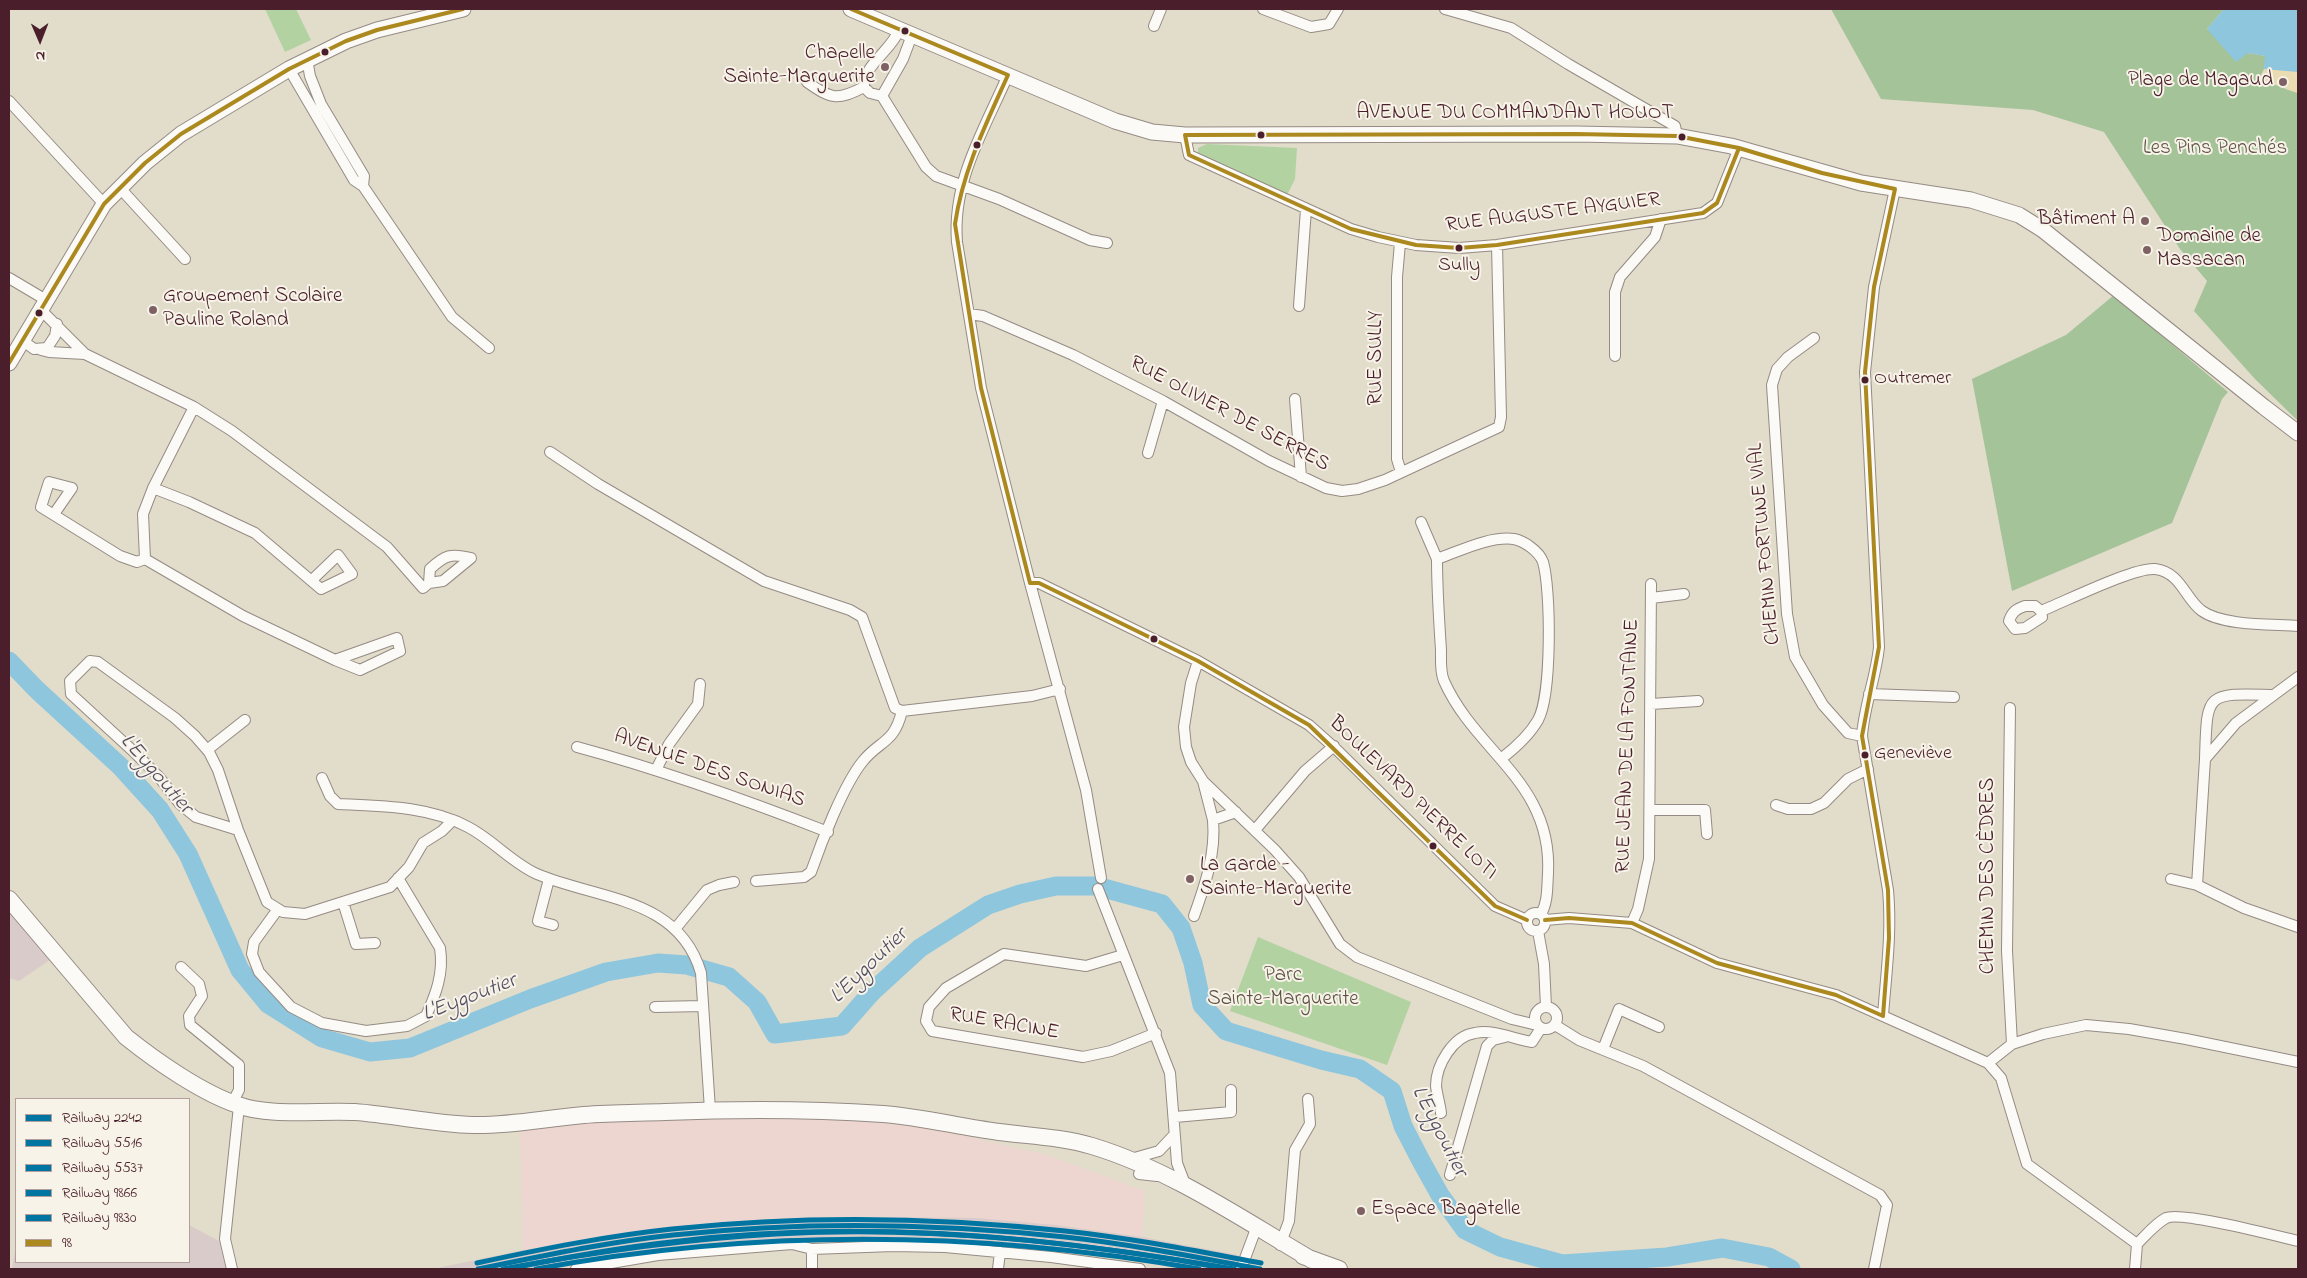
<!DOCTYPE html>
<meta charset="utf-8">
<style>
body{margin:0}
#map{position:relative;width:2307px;height:1278px;overflow:hidden;background:#e2dcca;font-family:"Indie Flower",sans-serif}
canvas{display:block}
.frame{position:absolute;inset:0;border:10px solid #4a1f2b;pointer-events:none}
.legend{position:absolute;left:15px;top:1098px;width:175px;height:165px;box-sizing:border-box;background:#f7f3e8;border:1px solid #b29e9c;margin:0;padding:6px 9px;list-style:none;font-size:15px;color:#4a1f2b}
.legend li{display:flex;align-items:center;gap:10px;height:25px}
.legend b{width:25px;border:1px solid #b29e9c}
.north{position:absolute;left:15px;top:15px;width:50px;height:50px;-webkit-text-stroke:4px #f7f3e8;paint-order:stroke;rotate:179deg;font-size:14px;font-weight:700;line-height:20px;text-align:center;color:#4a1f2b}
.north::after{content:'';display:block;margin:auto;width:18px;height:22px;background:#4a1f2b;clip-path:polygon(50% 0,100% 100%,50% 72%,0 100%)}
</style>
<div id="map">
<canvas width="2307" height="1278"></canvas>
<div class="frame"></div>
<ul class="legend">
<li><b style="height:6px;background:#0075a1"></b>Railway 2242</li>
<li><b style="height:6px;background:#0075a1"></b>Railway 5516</li>
<li><b style="height:6px;background:#0075a1"></b>Railway 5537</li>
<li><b style="height:6px;background:#0075a1"></b>Railway 9866</li>
<li><b style="height:6px;background:#0075a1"></b>Railway 9830</li>
<li><b style="height:6px;background:#ac891f"></b>98</li>
</ul>
<div class="north">N</div>
</div>
<script>
const g = document.querySelector('canvas').getContext('2d');
g.lineJoin = 'round';
function fill(path, color) {
  g.fillStyle = color;
  g.fill(path, 'evenodd');
}
function trace(path, color, width, dash) {
  g.strokeStyle = color;
  g.lineWidth = width;
  g.lineCap = dash ? 'butt' : 'round';
  g.setLineDash(dash || []);
  g.stroke(path);
}
function drawText(font, color, halo, rows, align = 'center') {
  g.font = font + ' "Indie Flower",sans-serif';
  g.lineWidth = 4;
  g.setLineDash([]);
  g.textBaseline = 'middle';
  g.strokeStyle = halo;
  g.fillStyle = color;
  for (const [text, x, y, turn = 0] of rows) {
    g.save();
    g.translate(x, y);
    g.rotate((+turn || 0) * Math.PI / 180);
    g.textAlign = isNaN(turn) ? turn : align;
    if (halo) g.strokeText(text, 0, 0);
    g.fillText(text, 0, 0);
    g.restore();
  }
}
fill(new Path2D(`
 M 810,1118 L 904,1122 L 1047,1155 L 1145,1191 L 1142,1237 L 1055,1225 L 862,1217 L 786,1218 L 702,1224 L 523,1250 L 520,1129 L 581,1120 Z`), '#edd5d0');
fill(new Path2D(`
 M 9,910 L 51,959 L 19,981 L 9,978 Z
 M 862,1217 L 976,1218 L 1055,1225 L 1142,1237 L 1238,1255 L 1234,1269 L 1182,1269 L 1080,1252 L 1020,1245 L 899,1237 L 837,1237 L 731,1242 L 662,1249 L 610,1255 L 535,1269 L 433,1269 L 523,1250 L 702,1224 L 786,1218 Z
 M 189,1225 L 219,1241 L 226,1269 L 12,1269 L 16,1245 L 16,1262 L 189,1262 Z`), '#d9cbc9');
fill(new Path2D(`
 M 265,9 L 296,9 L 311,40 L 285,52 Z
 M 1207,144 L 1297,148 L 1295,179 L 1287,195 L 1198,154 L 1198,148 Z
 M 1258,937 L 1411,1002 L 1387,1065 L 1230,1011 Z`), '#b3d2a2');
fill(new Path2D(`
 M 1831,9 L 2224,9 L 2207,29 L 2248,53 L 2266,56 L 2264,69 L 2259,79 C 2273,83 2285,89 2298,93 L 2298,421 L 2255,379 L 2194,311 L 2207,281 L 2180,249 L 2104,132 L 2033,110 L 1881,99 Z
 M 2114,295 L 2228,392 L 2222,399 L 2172,523 L 2012,591 L 1972,379 L 2066,335 Z`), '#a4c398');
fill(new Path2D(`
 M 2267,66 L 2298,68 L 2298,93 C 2284,89 2273,83 2259,79 Z`), '#e9dbb2');
fill(new Path2D(`
 M 2224,9 L 2298,9 L 2298,72 L 2264,69 L 2265,56 L 2248,53 L 2236,62 L 2207,29 Z`), '#8dc6dd');
trace(new Path2D(`
 M 9,661 L 37,690 L 121,767 L 160,810 L 188,854 L 240,970 L 268,1004 L 322,1038 L 370,1052 L 410,1048 L 530,999 L 606,972 L 658,963 L 687,965 L 729,977 L 757,1002 L 775,1034 L 842,1026 L 872,992 L 920,948 L 988,905 L 1020,894 L 1056,886 L 1096,886 L 1162,904 L 1181,928 L 1193,963 L 1202,1005 L 1226,1031 L 1321,1060 L 1360,1069 L 1392,1091 L 1403,1126 L 1420,1159 L 1440,1195 L 1465,1230 L 1500,1247 L 1562,1264 L 1667,1257 L 1722,1248 L 1769,1257 L 1791,1269`), '#8dc6dd', 19);
const minor = new Path2D(`
 M 1263,9 L 1311,27 L 1329,24 L 1338,9
 M 1445,9 L 1511,28 L 1568,64 L 1675,126 L 1677,136
 M 1154,26 L 1161,9
 M 307,59 L 310,76 L 321,104 L 364,176 L 363,186
 M 289,69 L 354,180 L 363,186 L 452,317 L 489,348
 M 1008,75 C 984,130 952,181 957,242 L 981,388 L 1030,583 L 1086,790 L 1101,878
 M 807,82 C 831,99 837,101 864,87
 M 882,96 L 926,167 L 936,176 L 999,199 L 1090,240 L 1107,243
 M 882,96 L 870,93 L 864,87 C 863,65 892,50 899,30
 M 882,96 L 903,59 L 912,35
 M 9,101 L 104,204
 M 1185,135 L 1189,155 L 1351,229 L 1378,237 L 1416,245 L 1459,248 L 1497,245 L 1703,213 L 1717,203 L 1739,148
 M 119,187 L 185,259
 M 1400,243 L 1397,277 L 1397,459 L 1401,472
 M 9,278 L 46,300
 M 1299,306 L 1306,209
 M 40,309 L 85,354 L 194,407 L 232,431 L 387,547 L 423,588 L 429,583 L 443,581 L 471,558 C 451,553 445,555 430,569 L 429,583
 M 969,314 L 983,316 L 1073,355 L 1163,401 L 1269,461 L 1326,488 L 1342,491 L 1358,489 L 1385,480 L 1499,427 L 1501,417 L 1497,245
 M 1814,338 L 1788,357 L 1777,369 L 1772,385 L 1787,614 L 1795,657 L 1823,705 L 1848,733 L 1862,736
 M 22,340 L 34,349 L 47,348 L 55,336 L 57,324
 M 41,350 L 49,352 L 85,354
 M 1615,356 L 1615,292 L 1620,277 L 1655,237 L 1661,219
 M 1295,399 L 1301,477
 M 550,452 L 598,484 L 764,581 L 850,610 L 862,617 L 895,708 L 902,711
 M 1148,453 L 1163,401
 M 153,488 L 189,502 L 255,533 L 321,589 L 352,574 L 338,555 L 312,580
 M 54,514 L 72,488 L 49,482 L 41,507 L 120,556 L 137,562 L 145,559
 M 1421,522 L 1437,559
 M 145,559 L 243,616 L 335,660 L 397,638 L 400,651 L 360,670 L 335,660
 M 145,559 L 143,514 L 153,488 L 194,407
 M 1030,583 L 1039,583 L 1198,661 L 1309,725 L 1337,750 L 1495,906 L 1527,920
 M 1651,598 L 1684,594
 M 2025,606 L 2035,606 L 2041,611 L 2042,617 L 2025,628 L 2015,629 L 2009,621 C 2012,612 2016,609 2025,606 Z
 M 2041,611 C 2064,602 2134,567 2155,569 C 2181,572 2185,599 2202,611 C 2223,626 2272,624 2298,626
 M 1198,661 L 1191,683 L 1184,727 L 1186,747 L 1191,762 L 1203,781 L 1275,850 L 1299,877 L 1340,944 L 1357,957 L 1512,1019 L 1537,1025
 M 1869,694 L 1954,697
 M 1651,704 L 1698,701
 M 2010,708 L 2007,951 L 2012,1044
 M 902,711 L 1032,696 L 1060,689
 M 577,747 C 662,770 746,800 828,832
 M 207,750 L 245,720
 M 1502,758 C 1515,748 1530,734 1538,720 C 1552,695 1551,589 1543,562 C 1539,551 1524,541 1514,539 C 1489,536 1460,551 1437,559 C 1437,590 1439,620 1441,650 C 1441,660 1440,672 1444,681 C 1476,753 1553,782 1548,874 C 1547,888 1548,902 1541,914
 M 2205,759 C 2207,693 2205,693 2271,695
 M 656,770 L 669,744 L 698,704 L 700,684
 M 322,778 L 330,796 L 338,804 C 381,806 429,806 468,827 C 493,840 512,863 537,874 C 599,900 679,897 701,973 L 710,1110
 M 1203,781 L 1213,820
 M 1776,805 L 1788,809 L 1811,809 L 1824,803 L 1848,779 L 1868,769
 M 1650,810 L 1705,810 L 1707,834
 M 238,830 L 196,817 L 180,804 L 159,777 L 133,751 L 71,694 L 70,681 L 90,661 L 98,662 L 175,718 L 195,736 L 209,752 L 218,770 L 238,830 L 267,902 L 283,912 L 305,914 L 390,887 L 409,867 L 423,843 L 442,831 L 453,820
 M 1255,830 L 1305,771 L 1334,746
 M 549,879 L 538,921 L 553,925
 M 2171,879 L 2197,885 L 2244,908 L 2298,927
 M 756,881 L 804,877 L 811,872 C 821,843 844,784 863,761 C 880,740 894,744 902,711
 M 2197,885 L 2205,759 L 2236,723 L 2298,677
 M 1098,889 L 1170,1073 L 1177,1163 L 1185,1184
 M 343,902 L 356,944 L 375,943
 M 278,909 L 254,942 L 252,954 L 259,972 L 291,1007 L 322,1023 L 366,1031 L 407,1026 L 426,1016 C 436,994 444,973 440,948 L 398,878
 M1527 922a9 9 0 1 1 18 0a9 9 0 1 1-18 0Z
 M 1194,916 C 1205,885 1216,854 1213,820 L 1236,812
 M 1545,920 L 1569,918 L 1632,923 L 1717,963 L 1836,995 L 1988,1063 L 2001,1078 L 2027,1164 L 2137,1244
 M 1632,923 L 1638,909 L 1649,859 L 1651,584
 M 675,929 L 707,890 L 719,885 L 734,882
 M 1538,931 L 1544,964 L 1546,1007
 M 1123,955 L 1086,966 L 1004,954 L 946,988 L 929,1007 L 926,1021 L 932,1031 L 1083,1057 L 1111,1051 L 1156,1033
 M 181,967 L 199,984 L 202,996 L 189,1016 L 190,1025 L 239,1065 L 239,1090 L 232,1103
 M1535 1018a11 11 0 1 1 22 0a11 11 0 1 1-22 0Z
 M 655,1007 L 703,1006
 M 1883,1016 C 1886,974 1892,933 1888,890 L 1862,736 C 1864,706 1876,677 1879,647 L 1865,372 L 1874,287 L 1895,189
 M 1555,1025 L 1579,1040 L 1643,1066 L 1880,1195 L 1887,1205 L 1874,1269
 M 1603,1049 L 1619,1009 L 1659,1027
 M 1988,1063 L 2012,1044 L 2043,1034 L 2086,1025 L 2129,1029 L 2186,1039 L 2298,1062
 M 1441,1113 C 1440,1104 1437,1095 1436,1086 C 1436,1065 1453,1036 1475,1033 C 1494,1029 1513,1039 1532,1042 L 1541,1028
 M 1175,1117 L 1231,1112 L 1231,1090
 M 1131,1159 L 1159,1151 L 1174,1135
 M 1139,1174 L 1157,1176
 M 1450,1175 L 1487,1046 L 1493,1040 L 1505,1037
 M 2137,1244 C 2146,1235 2155,1224 2166,1218 C 2181,1211 2277,1236 2298,1241
 M 1280,1245 L 1289,1221 L 1295,1150 L 1310,1124 L 1308,1099
 M 232,1269 L 225,1239 L 239,1106
 M 576,1269 L 658,1255 L 792,1244 L 812,1249 L 893,1246 L 945,1247 L 1051,1257 L 1140,1269
 M 812,1269 L 812,1249
 M 998,1269 L 1000,1252
 M 1241,1269 L 1257,1226
 M 2135,1269 L 2137,1244`);
const secondary = new Path2D(`
 M 851,9 L 1115,121 L 1152,132 L 1185,135 L 1576,134 L 1677,136 L 1731,146 L 1861,183 L 1971,200 L 2019,215 L 2043,230 L 2264,407 L 2298,433
 M 9,363 L 104,204 L 145,163 L 181,134 L 289,69 L 346,41 L 377,30 L 463,9`);
const primary = new Path2D(`
 M 9,899 L 126,1037 C 156,1061 202,1093 238,1105 C 269,1117 320,1110 355,1112 C 394,1115 434,1124 473,1125 C 510,1126 547,1118 584,1115 C 611,1113 638,1113 665,1112 C 738,1109 810,1109 883,1114 C 922,1117 960,1127 999,1132 C 1030,1136 1062,1137 1092,1146 C 1171,1170 1242,1219 1312,1260
 M 1303,1256 L 1339,1269`);
trace(minor, '#958b84', 12);
trace(secondary, '#958b84', 17);
trace(primary, '#958b84', 18);
trace(minor, '#fbfaf7', 10);
trace(secondary, '#fbfaf7', 15);
trace(primary, '#fbfaf7', 16);
trace(new Path2D(`
 M 851,9 L 1008,75
 M 1008,75 C 986,124 963,170 955,224 L 981,388 L 1030,583
 M 1576,134 L 1677,136 L 1739,148 L 1717,203 L 1703,213 L 1497,245 L 1459,248 L 1416,245 L 1351,229 L 1189,155 L 1185,135 Z
 M 1739,148 L 1822,173 L 1895,189
 M 9,363 L 104,204 L 145,163 L 181,134 L 289,69 L 346,41 L 377,30 L 463,9
 M 1030,583 L 1039,583 L 1198,661 L 1309,725 L 1495,906 L 1527,920
 M 1545,920 L 1569,918 L 1632,923 L 1717,963 L 1836,995 L 1883,1016
 M 1883,1016 L 1889,938 L 1888,890 L 1862,736 L 1879,647 L 1865,372 L 1874,287 L 1895,189`), '#ac891f', 4);
trace(new Path2D(`
 M 478,1269 C 543,1256 607,1242 673,1235 C 803,1221 935,1223 1065,1237 C 1130,1244 1195,1257 1260,1269`), '#0075a1', 5);
trace(new Path2D(`
 M 508,1269 C 562,1258 616,1248 671,1242 C 856,1219 1045,1235 1228,1269`), '#0075a1', 5);
trace(new Path2D(`
 M 503,1269 C 594,1252 684,1239 776,1234 C 930,1225 1083,1243 1234,1269`), '#0075a1', 5);
trace(new Path2D(`
 M 477,1263 C 542,1249 606,1236 672,1229 C 803,1215 935,1217 1065,1231 C 1131,1238 1196,1251 1261,1263`), '#0075a1', 5);
trace(new Path2D(`
 M 536,1269 C 758,1228 977,1230 1199,1269`), '#0075a1', 5);
for (const [x, y, r, color] of [
 [905,31,4.5,"#4a1f2b"],
 [325,52,4.5,"#4a1f2b"],
 [885,67,5,"#7f6163"],
 [2283,82,5,"#7f6163"],
 [1261,135,4.5,"#4a1f2b"],
 [1682,137,4.5,"#4a1f2b"],
 [977,145,4.5,"#4a1f2b"],
 [2145,221,5,"#7f6163"],
 [1459,248,4.5,"#4a1f2b"],
 [2147,250,5,"#7f6163"],
 [153,310,5,"#7f6163"],
 [39,313,4.5,"#4a1f2b"],
 [1865,380,4.5,"#4a1f2b"],
 [1154,639,4.5,"#4a1f2b"],
 [1865,755,4.5,"#4a1f2b"],
 [1433,846,4.5,"#4a1f2b"],
 [1190,879,5,"#7f6163"],
 [1361,1211,5,"#7f6163"]
]) {
  const dot = new Path2D();
  dot.arc(x, y, r, 0, 2 * Math.PI);
  g.fillStyle = color;
  g.fill(dot);
  trace(dot, '#f7f3e8', 2);
}
drawText('20px', '#4a1f2b', '#f7f3e8', [
 ["Sully",1459,267,"center"],
 ["Outremer",1874,380],
 ["Geneviève",1874,755]
], 'left');
drawText('21px', '#4a1f2b', '#f7f3e8', [
 ["Chapelle",875,55,"right"],
 ["Sainte-Marguerite",875,79,"right"],
 ["Plage de Magaud",2273,82,"right"],
 ["Bâtiment A",2135,221,"right"],
 ["Domaine de",2157,238],
 ["Massacan",2157,262],
 ["Groupement Scolaire",163,298],
 ["Pauline Roland",163,322],
 ["La Garde -",1200,867],
 ["Sainte-Marguerite",1200,891],
 ["Espace Bagatelle",1371,1211]
], 'left');
drawText('21px', '#4a1f2b', '#f7f3e8', [
 ["AVENUE DU COMMANDANT HOUOT",1515,115],
 ["RUE AUGUSTE AYGUIER",1553,214,-7],
 ["RUE SULLY",1378,358,-90],
 ["RUE OLIVIER DE SERRES",1229,415,28],
 ["CHEMIN FORTUNE VIAL",1766,544,-95],
 ["RUE JEAN DE LA FONTAINE",1629,746,-88],
 ["AVENUE DES SONIAS",709,770,19],
 ["BOULEVARD PIERRE LOTI",1412,799,44],
 ["CHEMIN DES CÈDRES",1990,876,-90],
 ["RUE RACINE",1004,1025,10]
]);
drawText('21px', '#5e5245', '#f7f3e8', [
 ["Les Pins Penchés",2215,150],
 ["Parc",1283,977],
 ["Sainte-Marguerite",1283,1001]
]);
drawText('italic 22px', '#534e63', '#f7f3e8', [
 ["L'Eygoutier",155,775,49],
 ["L'Eygoutier",870,967,-44],
 ["L'Eygoutier",470,999,-21],
 ["L'Eygoutier",1438,1132,63]
]);
</script>
